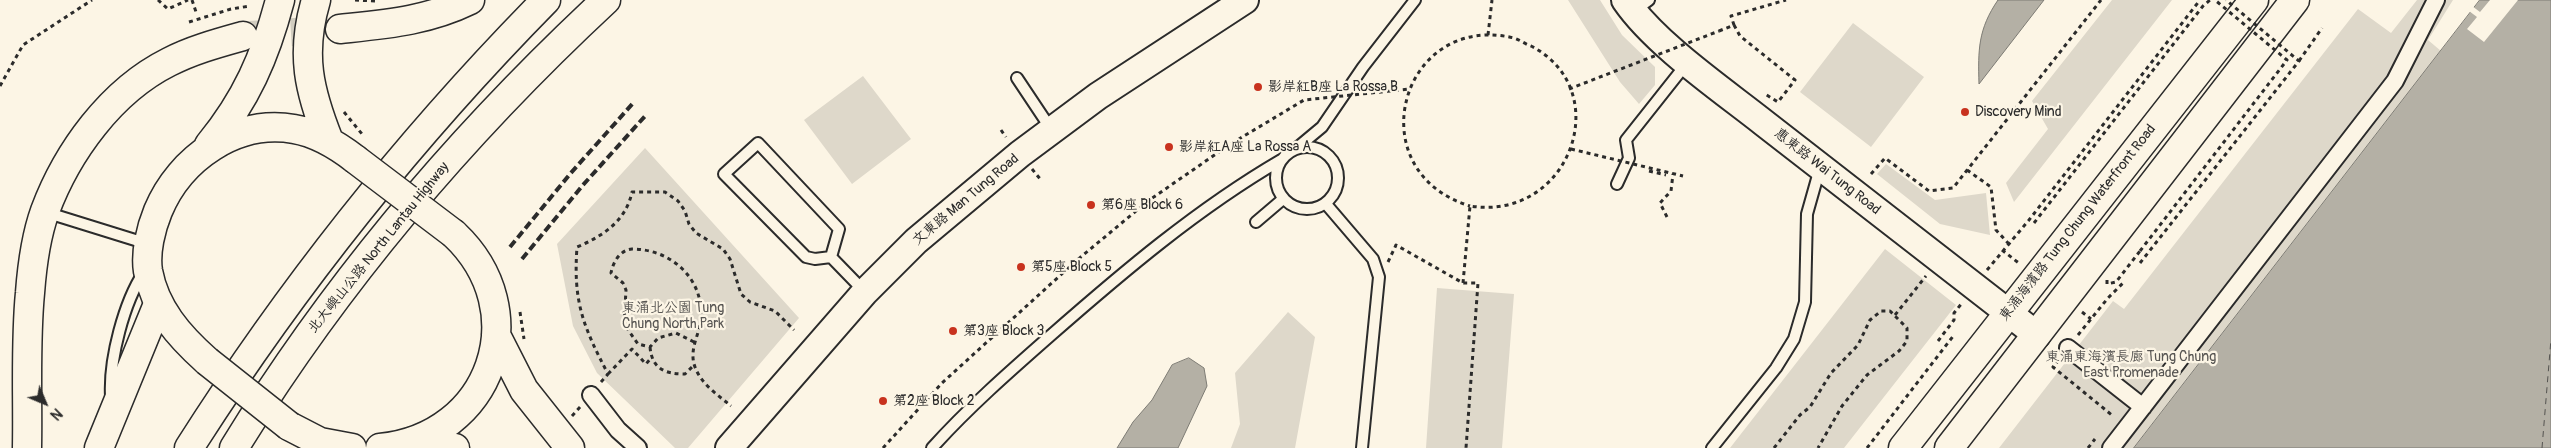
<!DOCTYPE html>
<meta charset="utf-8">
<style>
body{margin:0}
#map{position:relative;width:2551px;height:448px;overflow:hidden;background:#fcf5e5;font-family:Pangolin,sans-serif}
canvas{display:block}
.north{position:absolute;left:20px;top:378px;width:50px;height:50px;-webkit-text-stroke:4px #fcf5e5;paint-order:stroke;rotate:135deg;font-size:14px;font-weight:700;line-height:20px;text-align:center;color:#2b2b2b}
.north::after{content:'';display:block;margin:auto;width:18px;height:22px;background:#2b2b2b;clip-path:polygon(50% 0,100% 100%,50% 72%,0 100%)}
</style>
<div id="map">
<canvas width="2551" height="448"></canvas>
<div class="north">N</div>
</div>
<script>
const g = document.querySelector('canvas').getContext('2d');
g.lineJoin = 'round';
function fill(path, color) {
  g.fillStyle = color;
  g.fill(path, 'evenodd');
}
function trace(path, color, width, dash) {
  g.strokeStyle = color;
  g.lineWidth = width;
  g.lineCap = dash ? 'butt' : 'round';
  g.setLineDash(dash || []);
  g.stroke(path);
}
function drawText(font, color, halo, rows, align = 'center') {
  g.font = font + ' Pangolin,"LXGW WenKai TC",sans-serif';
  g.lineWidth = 4.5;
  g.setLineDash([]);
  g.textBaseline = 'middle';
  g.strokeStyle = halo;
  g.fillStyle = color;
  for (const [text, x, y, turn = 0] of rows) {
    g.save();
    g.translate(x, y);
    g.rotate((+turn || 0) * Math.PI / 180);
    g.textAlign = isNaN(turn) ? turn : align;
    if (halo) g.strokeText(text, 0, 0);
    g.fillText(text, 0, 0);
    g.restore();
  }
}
fill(new Path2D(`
 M 1568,0 L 1600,0 L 1622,35 L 1655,67 L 1655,85 L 1639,104 L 1620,82 Z
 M 2112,0 L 2172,0 L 2014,202 L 2006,183 L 2048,129 L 2032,101 Z
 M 2417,0 L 2453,0 L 2428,40 L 2441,51 L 2134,448 L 1999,448 L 2113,301 L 2124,309 L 2358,9 L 2391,33 Z
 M 1853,23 L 1924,77 L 1871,147 L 1800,92 Z
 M 863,76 L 911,139 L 852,184 L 804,120 Z
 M 645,148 L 799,318 L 688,448 L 675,448 L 597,373 L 573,326 L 557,244 Z
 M 1886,164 L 1935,200 L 1986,193 L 1990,235 L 1940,224 L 1877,174 Z
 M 1885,249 L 1956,305 L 1844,448 L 1730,448 Z
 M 1437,288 L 1514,294 L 1502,448 L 1426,448 Z
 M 1288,312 L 1315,337 L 1295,448 L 1231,448 L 1240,424 L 1235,373 Z`), '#ded8ca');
const water = new Path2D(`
 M 1998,0 L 2044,0 L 1979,84 C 1978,50 1978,29 1998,0 Z
 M 2480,0 L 2551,0 L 2551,448 L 2134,448 Z
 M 1189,358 L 1204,368 L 1207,386 L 1178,448 L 1117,448 L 1133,422 L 1152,400 L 1172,365 Z`);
fill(water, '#b4b0a5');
trace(water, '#7d7b74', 1);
fill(new Path2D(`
 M 2490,0 L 2518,0 L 2484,42 L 2467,29 L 2477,17 L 2469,11 L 2472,6 L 2480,12 Z`), '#fcf5e5');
trace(new Path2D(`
 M 2542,448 L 2551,339`), '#545350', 1, [6, 5]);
trace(new Path2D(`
 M 249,35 L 340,29`), '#d2cdc0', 28, [28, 14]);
const service = new Path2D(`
 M 1634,11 L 1649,0
 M 1017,78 L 1051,129
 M 758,143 L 839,229 L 831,257 L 815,259 L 806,257 L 724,174 Z
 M1276 178a31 31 0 1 1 62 0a31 31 0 1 1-62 0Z
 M 1298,147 L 1322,127 L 1363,67 L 1415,0
 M 1617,184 L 1629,158 L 1626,140 L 1687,63
 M 1326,204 L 1373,259 L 1379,277 L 1362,448
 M 45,212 L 148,244
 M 1256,222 L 1283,199
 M 831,257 L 864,291
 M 111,396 C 109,359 124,302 144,272
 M 932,448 C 968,408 1009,372 1050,336 C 1123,272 1197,209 1281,160
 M 1712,448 L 1776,368 L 1794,339 L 1805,302 L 1807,214 L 1820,168`);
const pedestrian = new Path2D(`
 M 2068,348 L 2143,407
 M 591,395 L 618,430 L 638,448
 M 2111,448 L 2395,81 L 2436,0`);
const tertiary = new Path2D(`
 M 1625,0 C 1655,44 1721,89 1764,123 C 1855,194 1946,264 2037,335
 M 729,448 L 865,292 L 916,241 L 1020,154 L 1098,96 L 1245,0`);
const secondary = new Path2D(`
 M 340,29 C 387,24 427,21 470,0
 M 27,448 C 28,397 25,344 30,293 C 32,266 36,236 45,211 C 67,152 111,91 169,62 C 192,50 218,43 243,36
 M 1903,448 L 2254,0
 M 1949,448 L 2295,0`);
const primary = new Path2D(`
 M 316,0 C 300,54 309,91 329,141
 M 209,145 C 246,100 265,57 280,0
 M 496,335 L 524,390 L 570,448
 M 207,361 C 179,336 155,309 148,271 C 145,252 151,228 158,211 C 180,158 236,119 294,129 C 317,133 337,145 355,159
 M 289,426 L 320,442 L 352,448
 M 416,441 L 455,448
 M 380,448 C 492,437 536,311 454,234`);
const motorway = new Path2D(`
 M 99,448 L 158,304
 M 189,448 C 292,286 411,137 546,0
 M 234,448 C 336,282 464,132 606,0`);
trace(service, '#2b2b2b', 14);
trace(pedestrian, '#2b2b2b', 20);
trace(tertiary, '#2b2b2b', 30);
trace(secondary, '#2b2b2b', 31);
trace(primary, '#2b2b2b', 31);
trace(motorway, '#2b2b2b', 31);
trace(new Path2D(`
 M 158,0 L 168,9 L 188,0
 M 192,0 L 197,15
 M 355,0 L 375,1
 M 189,22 L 231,9 L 250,6
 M 1734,25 L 1740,36 L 1795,80 L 1778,102 L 1765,94
 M 1719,31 L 1734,25 L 1731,16 L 1786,0
 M 1488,35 L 1492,0
 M 2299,61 L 2322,28
 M 0,86 L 23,45 L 92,0
 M 344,112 L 362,134
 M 1001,130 L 1006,137
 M 1032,169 L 1041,180
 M 1967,170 L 1991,187 L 1996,230 L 2008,243
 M 1649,171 L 1666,175
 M 1871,174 L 1885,158 L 1929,191 L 1953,188 L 2101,0
 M 1667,217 L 1660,203 L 1671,191 L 1673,174
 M 2034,223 L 2203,6 L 2210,0
 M 2002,250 L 2020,264
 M 1388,262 L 1396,245 L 1463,283 L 1478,283 L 1466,448
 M 1987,270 L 2029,220 L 2200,0
 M 2107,280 L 2107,284 L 2116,282 L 2140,251
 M 1463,283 L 1470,206 C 1570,222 1617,90 1531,46 C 1525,44 1520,40 1514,38 C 1401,11 1356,171 1470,206
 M 520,312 L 524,339
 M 2082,312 L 2091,319
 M 1895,315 L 1926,276
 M 2078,335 L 2108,298 L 2123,283
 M 1938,341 L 1954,320 L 1954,313 L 1962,303
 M 694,342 L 676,333 L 658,338 L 650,347 L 638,344 L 624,324 L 626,290 L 623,283 L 611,273 C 613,262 620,250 632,249 C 669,249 702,276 701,315 C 701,334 688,348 695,367 C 701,384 718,395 731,406
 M 650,347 C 652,369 665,374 685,374 L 694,365
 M 2059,360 L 2053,367 L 2113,416
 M 608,374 L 632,349 L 646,364 L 652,357
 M 601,382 L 608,374 C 583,326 573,302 577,247 C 603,236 626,221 632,192 L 665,192 L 678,201 L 685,211 L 689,224 L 696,233 L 723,249 L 730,259 L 741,294 L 750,302 L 775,311 L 794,330
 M 572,416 L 581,406
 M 1774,448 L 1800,415 L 1810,407 L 1831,373 L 1858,345 L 1870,320 L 1881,311 L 1890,311 L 1907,328 L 1907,341 L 1899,351 L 1867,375 L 1842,406 L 1818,448
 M 1867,448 L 1954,335
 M 2088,448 L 2095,439`), '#2b2b2b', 3, [4, 4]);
trace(service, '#fcf5e5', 10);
trace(pedestrian, '#fcf5e5', 16);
trace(tertiary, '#fcf5e5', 26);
trace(secondary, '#fcf5e5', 28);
trace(primary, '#fcf5e5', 28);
trace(motorway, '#fcf5e5', 28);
trace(new Path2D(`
 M 510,247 L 570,174 L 634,102
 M 522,259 L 583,185 L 646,115`), '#2b2b2b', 4, [8, 4]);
const primaryBridge = new Path2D(`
 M 355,159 L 454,234
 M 207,361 L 289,426`);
trace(primaryBridge, '#2b2b2b', 31, []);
trace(new Path2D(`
 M 1569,89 L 1719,31
 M 1571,149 L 1683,176
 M 2140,251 L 2287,60 L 2215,0
 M 2140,263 L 2299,61 L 2226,0
 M 883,448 L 942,383 L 1076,261 L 1148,201 L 1229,145 L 1304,100 L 1409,89`), '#2b2b2b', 3, [4, 4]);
trace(primaryBridge, '#fcf5e5', 28);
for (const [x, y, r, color] of [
 [1258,87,5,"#c8321e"],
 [1965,112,5,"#c8321e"],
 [1169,147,5,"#c8321e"],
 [1091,205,5,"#c8321e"],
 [1021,267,5,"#c8321e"],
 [953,331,5,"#c8321e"],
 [883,401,5,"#c8321e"]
]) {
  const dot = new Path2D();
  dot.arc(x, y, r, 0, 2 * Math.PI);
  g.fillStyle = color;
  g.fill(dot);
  trace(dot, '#fcf5e5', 2);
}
drawText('14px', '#2b2b2b', '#fcf5e5', [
 ["影岸紅B座 La Rossa B",1268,87],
 ["Discovery Mind",1975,112],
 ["影岸紅A座 La Rossa A",1179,147],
 ["第6座 Block 6",1101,205],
 ["第5座 Block 5",1031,267],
 ["第3座 Block 3",963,331],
 ["第2座 Block 2",893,401]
], 'left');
drawText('14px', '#2b2b2b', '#fcf5e5', [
 ["惠東路 Wai Tung Road",1827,172,38],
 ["文東路 Man Tung Road",966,200,-40],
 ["東涌海濱路 Tung Chung Waterfront Road",2078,223,-52],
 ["北大嶼山公路 North Lantau Highway",379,248,-51]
]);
drawText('14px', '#585653', '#fcf5e5', [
 ["東涌北公園 Tung",673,308],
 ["Chung North Park",673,324],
 ["東涌東海濱長廊 Tung Chung",2131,357],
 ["East Promenade",2131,373]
]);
</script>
